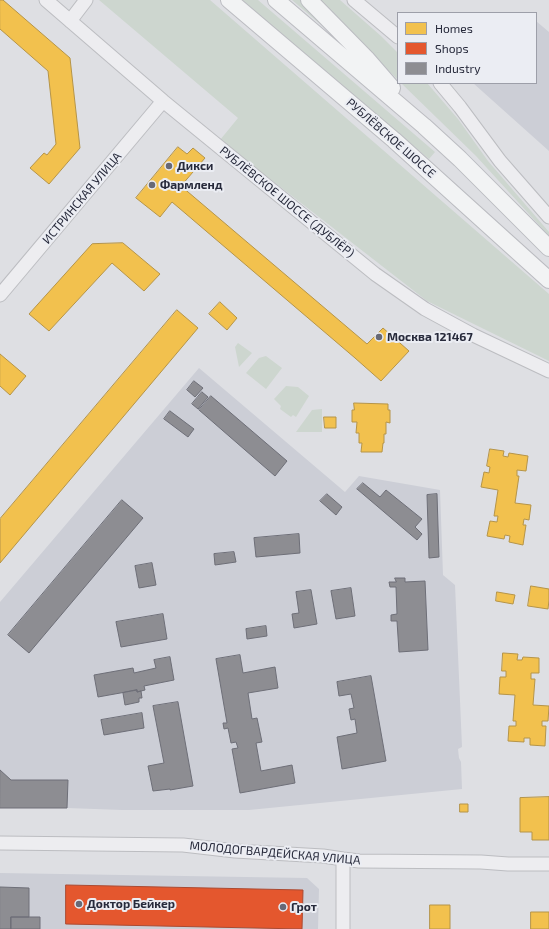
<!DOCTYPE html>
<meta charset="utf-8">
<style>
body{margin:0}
#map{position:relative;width:549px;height:929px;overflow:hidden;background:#dedfe3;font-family:"Exo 2",sans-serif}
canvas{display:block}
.legend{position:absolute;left:397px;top:12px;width:140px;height:72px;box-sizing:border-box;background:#ebedf3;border:1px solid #9d9fa9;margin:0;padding:5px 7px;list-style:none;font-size:12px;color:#272a3b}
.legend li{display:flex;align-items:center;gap:8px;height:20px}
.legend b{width:20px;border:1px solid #9d9fa9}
</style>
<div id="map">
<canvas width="549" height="929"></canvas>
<ul class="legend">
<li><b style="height:11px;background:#f2c14e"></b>Homes</li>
<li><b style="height:11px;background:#e4572e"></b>Shops</li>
<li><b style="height:11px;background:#8d8d92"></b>Industry</li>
</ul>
</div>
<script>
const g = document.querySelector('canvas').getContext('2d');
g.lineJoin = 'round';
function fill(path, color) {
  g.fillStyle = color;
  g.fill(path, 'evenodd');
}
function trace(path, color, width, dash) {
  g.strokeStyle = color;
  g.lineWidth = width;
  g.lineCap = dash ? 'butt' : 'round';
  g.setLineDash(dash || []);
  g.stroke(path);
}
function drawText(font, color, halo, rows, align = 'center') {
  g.font = font + ' "Exo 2",sans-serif';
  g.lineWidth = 4;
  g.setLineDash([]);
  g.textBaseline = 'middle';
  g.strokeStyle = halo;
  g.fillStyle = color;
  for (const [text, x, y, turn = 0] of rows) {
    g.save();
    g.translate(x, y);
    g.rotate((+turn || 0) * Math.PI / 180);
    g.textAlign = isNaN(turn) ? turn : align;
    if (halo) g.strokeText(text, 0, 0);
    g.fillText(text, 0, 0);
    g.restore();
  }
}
fill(new Path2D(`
 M 536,21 L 549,32 L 549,151 L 473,83 L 536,83 Z
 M 199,368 L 345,492 L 359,476 L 440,490 L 443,575 L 455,585 L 462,747 L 458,749 L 459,758 L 461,762 L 462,789 L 249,810 L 122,810 L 67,808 L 0,807 L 0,602 Z
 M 0,873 L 307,878 L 319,889 L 318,929 L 0,929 Z`), '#ccced6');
fill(new Path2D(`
 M 99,0 L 210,0 L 549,294 L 549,361 L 427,301 L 220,140 L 238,118 Z
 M 240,0 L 258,0 L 435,152 L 429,159 Z
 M 292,0 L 301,0 L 347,47 Z
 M 318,0 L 340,0 L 381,36 L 398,53 L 398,80 Z
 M 401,83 L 427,83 L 458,119 L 488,161 L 549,232 L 549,236 L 476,156 Z
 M 238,343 L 252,353 L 239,367 L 235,347 Z
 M 266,356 L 282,368 L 266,389 L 246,373 L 259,358 Z
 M 286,386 L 298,387 L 309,396 L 296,417 L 293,415 L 291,417 L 280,409 L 281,406 L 274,399 Z
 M 322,409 L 322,432 L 296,432 L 312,410 Z`), '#cdd6cf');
const homes = new Path2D(`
 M 0,0 L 3,0 L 70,58 L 80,148 L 49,184 L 30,168 L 44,153 L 47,155 L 56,144 L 48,71 L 0,29 Z
 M 178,147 L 187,154 L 193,148 L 205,158 L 181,186 L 367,344 L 383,328 L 409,351 L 381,381 L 355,358 L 172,202 L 160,217 L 136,198 Z
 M 123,243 L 160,274 L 144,291 L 112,263 L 49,331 L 29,314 L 92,244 Z
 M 220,302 L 237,318 L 227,330 L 209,314 Z
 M 177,310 L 198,328 L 0,563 L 0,519 Z
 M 0,354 L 26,376 L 10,395 L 0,386 Z
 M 354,403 L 388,404 L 388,410 L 390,410 L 390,423 L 386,422 L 386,434 L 384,434 L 384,443 L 383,443 L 382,452 L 361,452 L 362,443 L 359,443 L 359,433 L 356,433 L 357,422 L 352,422 L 352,410 L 354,410 Z
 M 324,417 L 336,417 L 336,428 L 325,428 Z
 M 490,449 L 504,451 L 503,456 L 508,457 L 509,453 L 528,456 L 526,471 L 517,470 L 517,476 L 519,476 L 515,503 L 531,505 L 529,520 L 524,519 L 523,525 L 526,525 L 523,545 L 509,542 L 510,536 L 505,535 L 504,539 L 487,536 L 490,521 L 497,522 L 498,516 L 494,516 L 498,490 L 481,487 L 484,472 L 489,473 L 490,467 L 487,466 Z
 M 531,586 L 549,589 L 549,600 L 548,609 L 528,606 Z
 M 497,592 L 515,595 L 513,604 L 496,601 Z
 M 503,653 L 518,654 L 517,660 L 522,660 L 523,657 L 539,658 L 539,673 L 531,673 L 531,679 L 535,679 L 533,705 L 549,706 L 548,721 L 542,721 L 542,726 L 546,726 L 545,746 L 530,745 L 530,738 L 524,738 L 524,742 L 508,741 L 509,726 L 516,726 L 516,721 L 513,721 L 515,695 L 499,694 L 500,677 L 506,677 L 506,671 L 502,671 Z
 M 549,797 L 549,840 L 532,840 L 532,832 L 520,832 L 520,798 Z
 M 460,804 L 468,804 L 468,812 L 460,812 Z
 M 430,905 L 450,905 L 450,929 L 430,929 Z
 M 531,912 L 549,912 L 549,929 L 531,929 Z`);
fill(homes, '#f2c14e');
trace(homes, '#b59448', 1);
const shops = new Path2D(`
 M 66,885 L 303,890 L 302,929 L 66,924 Z`);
fill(shops, '#e4572e');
trace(shops, '#ab4a32', 1);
const industry = new Path2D(`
 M 194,381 L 203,388 L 195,397 L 187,390 Z
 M 202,392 L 208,397 L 198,409 L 192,404 Z
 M 211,396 L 287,461 L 275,476 L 199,410 Z
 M 170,411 L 194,429 L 188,437 L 164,419 Z
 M 363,483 L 380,497 L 386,490 L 422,519 L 415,527 L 422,534 L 417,540 L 357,489 Z
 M 327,494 L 342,507 L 336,515 L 320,501 Z
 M 437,494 L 439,557 L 429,558 L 427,495 Z
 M 122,500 L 143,518 L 29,653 L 8,635 Z
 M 299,534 L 300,553 L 256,557 L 254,538 Z
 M 234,552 L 236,562 L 215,565 L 214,554 Z
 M 152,563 L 156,585 L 139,588 L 135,566 Z
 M 395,578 L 405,578 L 405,582 L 425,581 L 428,650 L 399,652 L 397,621 L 391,621 L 391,615 L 397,614 L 396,587 L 390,587 L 389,582 L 396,582 Z
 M 351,588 L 355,616 L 336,619 L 331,591 Z
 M 311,590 L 317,624 L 294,628 L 292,614 L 299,613 L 296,592 Z
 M 163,614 L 167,639 L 121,647 L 116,622 Z
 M 266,626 L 267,636 L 247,639 L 246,629 Z
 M 240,655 L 243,673 L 275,667 L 278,688 L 248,693 L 252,719 L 257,718 L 262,742 L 256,743 L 261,771 L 292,765 L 295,783 L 240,793 L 232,749 L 238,748 L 236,742 L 231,743 L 228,728 L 224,729 L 223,723 L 227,723 L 216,659 Z
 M 170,657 L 174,680 L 144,686 L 145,690 L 137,692 L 137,690 L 98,697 L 94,675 L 133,668 L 134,673 L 156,668 L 154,660 Z
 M 371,676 L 386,761 L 342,769 L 337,737 L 357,733 L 355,719 L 351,720 L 349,709 L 354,708 L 351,694 L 339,696 L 337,682 Z
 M 137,690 L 137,692 L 141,691 L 142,698 L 139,698 L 139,702 L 125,705 L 123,693 Z
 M 178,702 L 193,786 L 170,790 L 170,789 L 153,791 L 148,766 L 164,763 L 153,706 Z
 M 142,713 L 144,728 L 104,735 L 101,720 Z
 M 0,770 L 11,780 L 68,780 L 67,808 L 0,808 Z
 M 0,887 L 29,888 L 29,917 L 11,917 L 11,929 L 0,929 Z
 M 11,917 L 40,917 L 40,929 L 11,929 Z`);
fill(industry, '#8d8d92');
trace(industry, '#6e6f78', 1);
const minor = new Path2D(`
 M 46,0 L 163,101 L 375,274 L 425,309 L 473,335 L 549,371
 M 354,0 L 398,37
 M 70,21 L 86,0
 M 440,83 L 460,107 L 500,161 L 549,217
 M 0,295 L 163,101
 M 0,843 L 183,845 L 235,851 L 323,856 L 343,859 L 359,861 L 481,862 L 508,864 L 549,864
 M 343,929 L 343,859`);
const major = new Path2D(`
 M 229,0 L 394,140 L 549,280
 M 276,0 L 424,126 L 460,159 L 549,248
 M 309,0 L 366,58 L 392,88`);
trace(minor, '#bcbdc1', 15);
trace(major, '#bbbcc1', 18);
trace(minor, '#ededf0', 13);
trace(major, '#f2f3f4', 16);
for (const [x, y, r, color] of [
 [169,166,4,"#676976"],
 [152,185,4,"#676976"],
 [379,337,4,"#676976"],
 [79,904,4,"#676976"],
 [283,907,4,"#676976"]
]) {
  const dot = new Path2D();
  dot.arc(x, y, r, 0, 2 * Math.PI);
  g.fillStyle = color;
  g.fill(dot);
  trace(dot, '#ebedf3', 1.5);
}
drawText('12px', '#272a3b', '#ebedf3', [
 ["РУБЛЁВСКОЕ ШОССЕ",391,138,41],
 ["ИСТРИНСКАЯ УЛИЦА",82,198,-50],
 ["РУБЛЁВСКОЕ ШОССЕ (ДУБЛЁР)",287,202,39],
 ["МОЛОДОГВАРДЕЙСКАЯ УЛИЦА",275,853,5]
]);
drawText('bold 12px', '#272a3b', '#ebedf3', [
 ["Дикси",177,166],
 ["Фармленд",160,185],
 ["Москва 121467",387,337],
 ["Доктор Бейкер",87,904],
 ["Грот",291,907]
], 'left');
</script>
